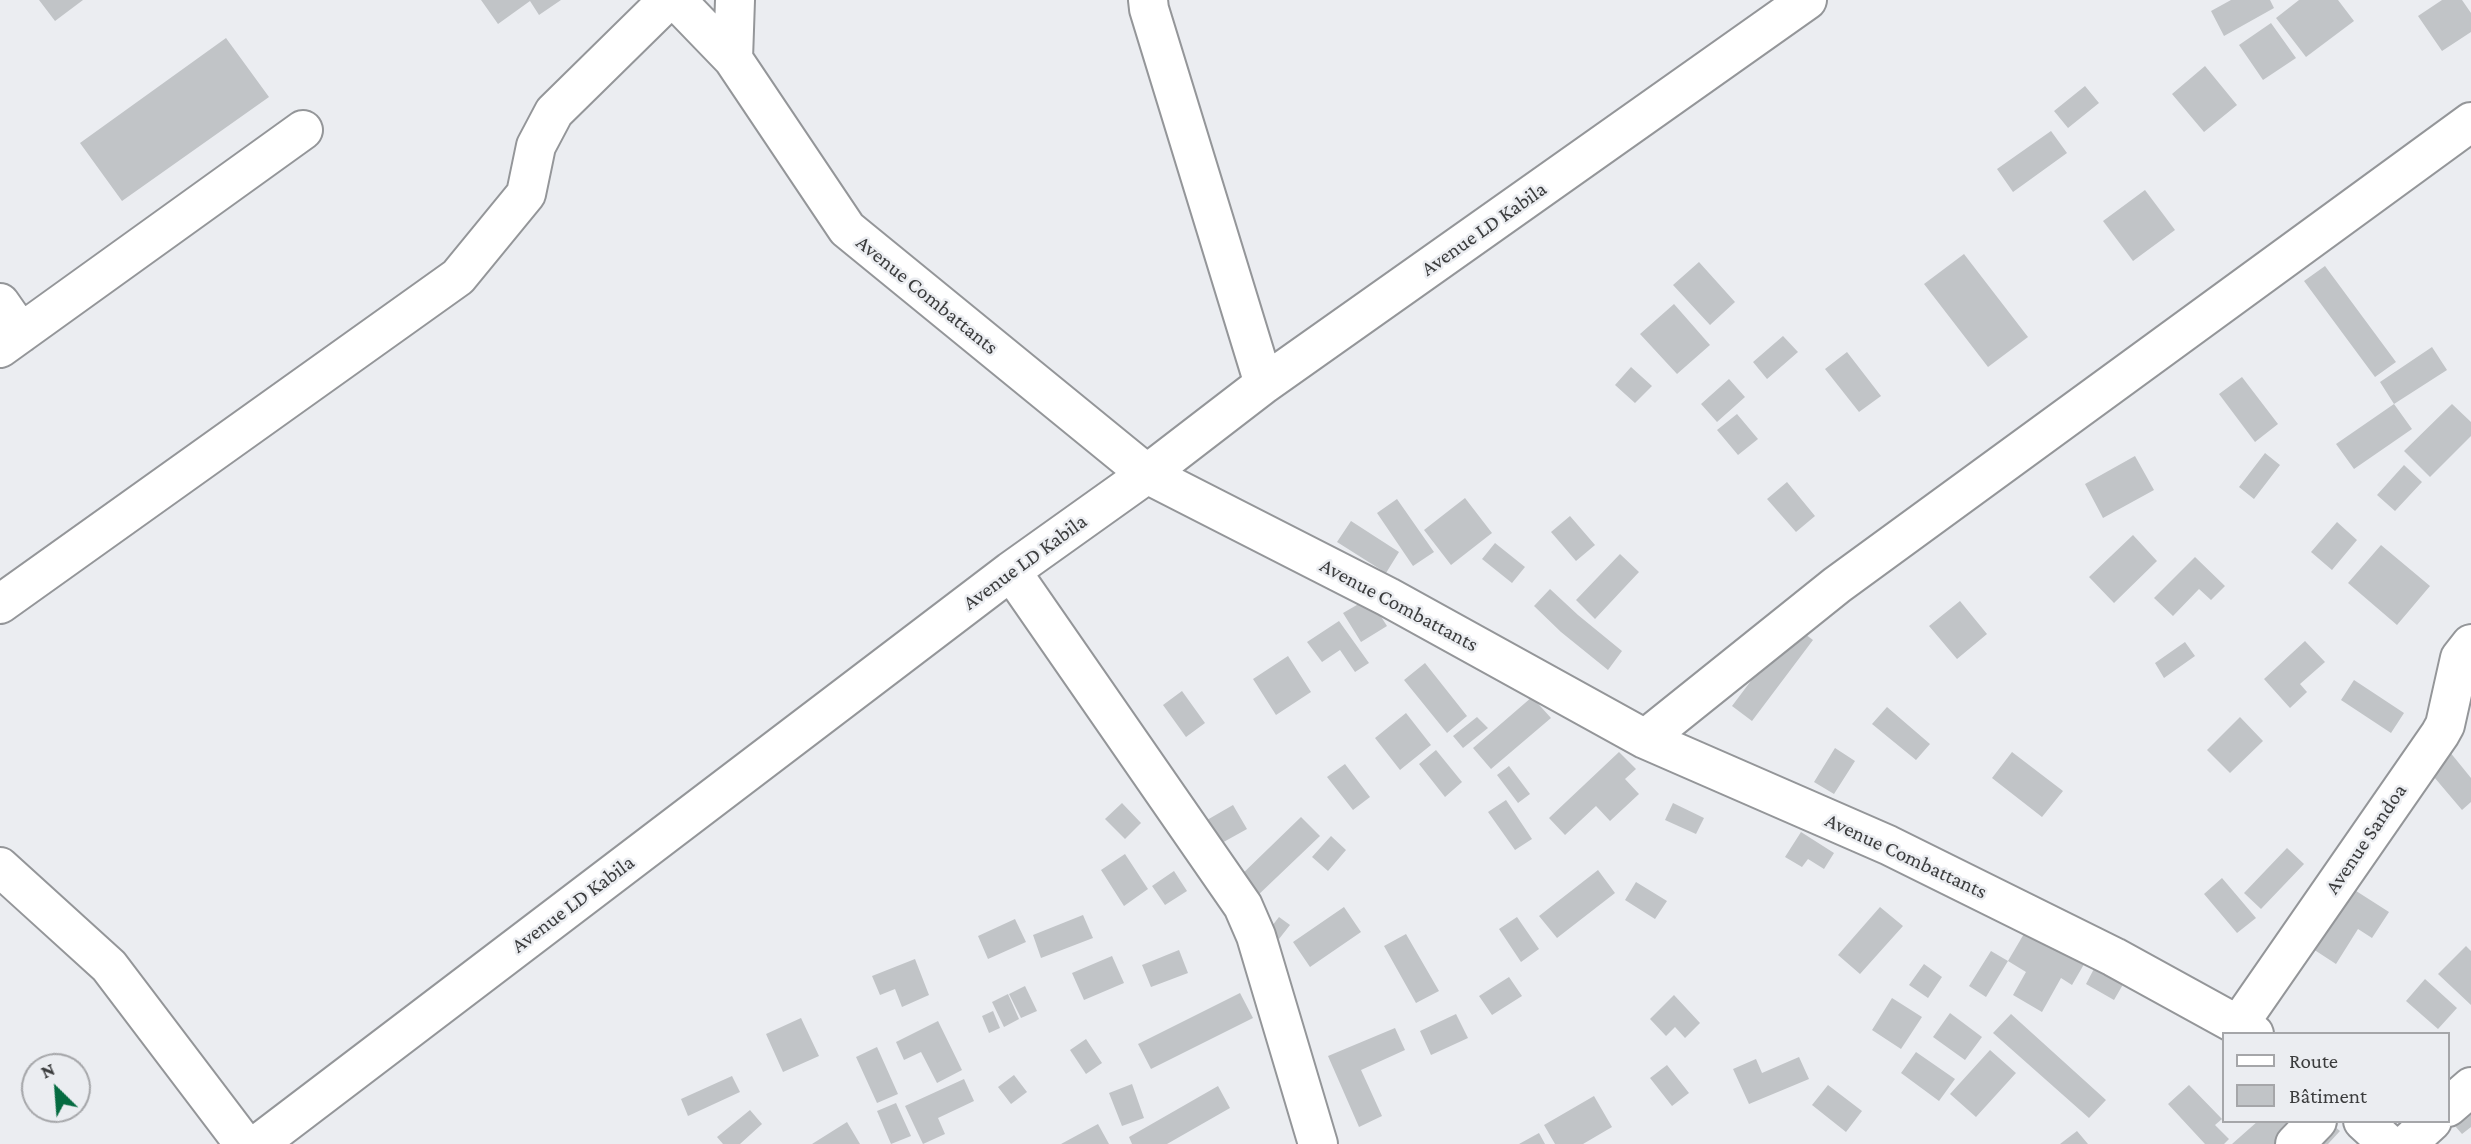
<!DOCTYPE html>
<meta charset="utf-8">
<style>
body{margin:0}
#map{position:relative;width:2471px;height:1144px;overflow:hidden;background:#ebedf1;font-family:"Crimson Pro",serif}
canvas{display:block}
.legend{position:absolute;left:2222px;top:1032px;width:228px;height:91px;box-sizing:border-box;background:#ebedf1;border:2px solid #a5a6a9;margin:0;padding:9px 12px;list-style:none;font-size:21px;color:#3b3c3d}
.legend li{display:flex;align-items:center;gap:14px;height:35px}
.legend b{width:35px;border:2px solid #a5a6a9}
.north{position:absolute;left:21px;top:1053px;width:70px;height:70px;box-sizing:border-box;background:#ebedf1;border:2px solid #a5a6a9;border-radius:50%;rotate:335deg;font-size:19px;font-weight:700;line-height:28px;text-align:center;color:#3b3c3d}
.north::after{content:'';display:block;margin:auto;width:24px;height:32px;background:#056b41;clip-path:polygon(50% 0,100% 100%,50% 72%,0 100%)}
</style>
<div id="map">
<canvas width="2471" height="1144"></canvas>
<ul class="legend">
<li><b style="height:9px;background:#fff"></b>Route</li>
<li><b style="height:19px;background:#c1c4c7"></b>Bâtiment</li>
</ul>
<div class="north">N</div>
</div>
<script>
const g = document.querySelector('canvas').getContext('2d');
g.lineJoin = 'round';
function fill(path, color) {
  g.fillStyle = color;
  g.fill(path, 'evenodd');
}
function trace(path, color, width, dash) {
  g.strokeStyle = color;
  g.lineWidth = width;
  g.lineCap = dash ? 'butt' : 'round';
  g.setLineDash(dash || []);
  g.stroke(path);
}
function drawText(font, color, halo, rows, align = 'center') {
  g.font = font + ' "Crimson Pro",serif';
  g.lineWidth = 5;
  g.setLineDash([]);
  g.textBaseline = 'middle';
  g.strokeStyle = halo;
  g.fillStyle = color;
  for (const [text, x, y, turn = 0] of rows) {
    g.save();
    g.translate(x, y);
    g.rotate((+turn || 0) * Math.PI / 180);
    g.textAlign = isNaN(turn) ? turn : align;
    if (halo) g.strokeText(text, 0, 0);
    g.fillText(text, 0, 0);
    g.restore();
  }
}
fill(new Path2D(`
 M 39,0 L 83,0 L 55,21 Z
 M 481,0 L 561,0 L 539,15 L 530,1 L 498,24 Z
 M 2231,0 L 2270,0 L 2274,8 L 2224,36 L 2211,11 Z
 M 2299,0 L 2338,0 L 2354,21 L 2306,57 L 2276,18 Z
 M 2442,0 L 2462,0 L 2471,13 L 2471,32 L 2442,51 L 2418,16 Z
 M 2271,23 L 2296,58 L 2263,80 L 2239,45 Z
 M 226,38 L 269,97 L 122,201 L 80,143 Z
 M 2205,66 L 2237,105 L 2204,132 L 2172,94 Z
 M 2085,86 L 2099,103 L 2068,128 L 2054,111 Z
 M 2051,131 L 2067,153 L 2013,192 L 1997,169 Z
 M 2145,190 L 2175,230 L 2133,261 L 2103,221 Z
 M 1964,254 L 2028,337 L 1988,367 L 1924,284 Z
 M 1699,262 L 1735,302 L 1710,325 L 1673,285 Z
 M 2325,266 L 2396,362 L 2375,377 L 2304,281 Z
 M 1674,304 L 1710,345 L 1677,374 L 1640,334 Z
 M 1783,336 L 1798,352 L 1767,379 L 1753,362 Z
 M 2432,347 L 2447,370 L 2394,404 L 2380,382 Z
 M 1847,352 L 1881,396 L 1859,412 L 1825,369 Z
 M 1631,367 L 1652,386 L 1635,403 L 1615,385 Z
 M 2242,377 L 2278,424 L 2255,442 L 2219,394 Z
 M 1729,379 L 1745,397 L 1717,422 L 1701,404 Z
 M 2394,404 L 2412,429 L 2354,469 L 2336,444 Z
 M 2452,404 L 2471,422 L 2471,436 L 2430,477 L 2404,451 Z
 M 1737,414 L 1758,439 L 1738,455 L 1717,430 Z
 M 2265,453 L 2280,465 L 2254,499 L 2239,487 Z
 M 2135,456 L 2154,490 L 2103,518 L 2085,484 Z
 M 2404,465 L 2422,482 L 2395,511 L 2377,495 Z
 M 1787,482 L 1815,516 L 1796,532 L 1767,499 Z
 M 1465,498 L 1492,533 L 1451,565 L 1424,530 Z
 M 1397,499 L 1434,552 L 1413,566 L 1377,513 Z
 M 1570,516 L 1595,545 L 1576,561 L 1551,532 Z
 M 1351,521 L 1399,552 L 1386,573 L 1337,542 Z
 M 2337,522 L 2357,540 L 2332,570 L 2311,552 Z
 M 2133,535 L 2157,561 L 2114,603 L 2089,577 Z
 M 1495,543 L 1525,567 L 1512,583 L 1482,559 Z
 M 2381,545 L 2430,586 L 2397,625 L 2348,583 Z
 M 1620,554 L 1639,572 L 1595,619 L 1576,600 Z
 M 2195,557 L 2225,586 L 2211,600 L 2199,589 L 2173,616 L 2154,598 Z
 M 1550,589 L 1578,615 L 1622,651 L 1608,670 L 1561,632 L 1534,606 Z
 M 1369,598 L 1387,626 L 1361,642 L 1343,613 Z
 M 1960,601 L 1987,634 L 1957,659 L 1929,626 Z
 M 1339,621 L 1369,663 L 1355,672 L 1340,650 L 1322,662 L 1307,642 Z
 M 1793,625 L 1813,640 L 1752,721 L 1732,706 Z
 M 2305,641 L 2325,662 L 2300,684 L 2307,692 L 2290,708 L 2264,679 Z
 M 2185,642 L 2195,656 L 2164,678 L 2155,663 Z
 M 1288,656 L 1311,692 L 1276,715 L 1253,679 Z
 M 1425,663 L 1467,716 L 1447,733 L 1404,680 Z
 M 2354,680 L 2404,713 L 2391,733 L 2341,700 Z
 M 1182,691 L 1205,723 L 1186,737 L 1163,705 Z
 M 1532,697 L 1551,718 L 1491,769 L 1473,748 Z
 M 1887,707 L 1930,744 L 1916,760 L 1872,724 Z
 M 1406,713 L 1431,745 L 1400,770 L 1375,738 Z
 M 1477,717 L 1488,728 L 1463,748 L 1453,736 Z
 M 2240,717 L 2263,741 L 2230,773 L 2207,750 Z
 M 2445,746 L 2471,778 L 2471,802 L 2462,810 L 2423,764 Z
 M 1835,748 L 1855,761 L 1834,794 L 1814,782 Z
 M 1436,750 L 1462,782 L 1445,797 L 1419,764 Z
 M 1619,752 L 1636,769 L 1625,779 L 1639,794 L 1610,821 L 1596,806 L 1565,835 L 1549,818 Z
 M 2012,752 L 2063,791 L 2042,817 L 1992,778 Z
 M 1345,764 L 1370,797 L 1353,810 L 1327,777 Z
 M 1509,766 L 1530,794 L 1518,803 L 1497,775 Z
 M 1506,800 L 1532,839 L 1515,850 L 1488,812 Z
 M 1122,803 L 1141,823 L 1125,839 L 1105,819 Z
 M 1673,803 L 1704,818 L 1696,834 L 1665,820 Z
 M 1233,805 L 1247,829 L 1220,844 L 1207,820 Z
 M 1301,817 L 1320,836 L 1255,898 L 1237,879 Z
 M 1801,832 L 1834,853 L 1824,869 L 1808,859 L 1802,867 L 1785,857 Z
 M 1331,836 L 1346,850 L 1328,871 L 1312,857 Z
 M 2287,848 L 2304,864 L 2261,909 L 2244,893 Z
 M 1125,854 L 1148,889 L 1124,906 L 1101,870 Z
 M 1598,870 L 1615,893 L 1557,938 L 1539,916 Z
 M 1174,871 L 1187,891 L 1165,905 L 1152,886 Z
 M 2222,878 L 2256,918 L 2237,933 L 2204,894 Z
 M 1636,882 L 1667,901 L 1655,919 L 1625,900 Z
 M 2353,889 L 2389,912 L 2372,938 L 2358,929 L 2336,964 L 2313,949 Z
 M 1344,907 L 1361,932 L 1310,967 L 1293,942 Z
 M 1880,907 L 1903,926 L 1860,974 L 1838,955 Z
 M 1083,915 L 1093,938 L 1041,958 L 1033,935 Z
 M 1279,917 L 1290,925 L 1279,939 L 1268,931 Z
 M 1517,917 L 1539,949 L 1521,962 L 1499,929 Z
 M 1015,919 L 1026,942 L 988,959 L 978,936 Z
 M 2028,927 L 2087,959 L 2072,985 L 2061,978 L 2042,1012 L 2013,995 L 2026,972 L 2008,961 Z
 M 1406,934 L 1439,991 L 1416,1003 L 1384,946 Z
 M 2466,946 L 2471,951 L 2471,1005 L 2438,974 Z
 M 1179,950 L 1188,973 L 1151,987 L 1142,965 Z
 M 1991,951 L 2008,961 L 1986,997 L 1969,986 Z
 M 1112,956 L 1124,983 L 1084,1000 L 1072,973 Z
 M 915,959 L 929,995 L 902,1007 L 895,989 L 880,995 L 872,976 Z
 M 1924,964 L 1942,977 L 1928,998 L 1909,985 Z
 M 2096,965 L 2125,981 L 2114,1000 L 2086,984 Z
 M 1509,977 L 1522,996 L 1492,1015 L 1479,996 Z
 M 2425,979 L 2457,1008 L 2438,1029 L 2406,1001 Z
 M 1025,986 L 1037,1011 L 1021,1018 L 1009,994 Z
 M 1240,993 L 1253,1018 L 1151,1069 L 1138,1044 Z
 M 1008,994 L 1019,1019 L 1004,1027 L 992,1002 Z
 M 1674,995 L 1700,1023 L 1685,1038 L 1675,1027 L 1666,1036 L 1650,1019 Z
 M 1892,998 L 1922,1017 L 1901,1049 L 1872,1030 Z
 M 993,1011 L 1000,1028 L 989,1033 L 982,1016 Z
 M 1950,1013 L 1982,1037 L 1965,1060 L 1933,1037 Z
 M 1456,1014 L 1468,1038 L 1431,1055 L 1420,1031 Z
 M 2011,1014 L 2106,1100 L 2089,1118 L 1993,1033 Z
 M 801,1018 L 819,1056 L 783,1072 L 766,1034 Z
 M 938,1021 L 962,1070 L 937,1083 L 921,1052 L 904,1060 L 896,1042 Z
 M 1395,1028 L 1405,1050 L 1361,1070 L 1382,1116 L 1359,1127 L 1328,1056 Z
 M 1086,1039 L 1102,1063 L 1086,1074 L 1070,1050 Z
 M 877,1047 L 898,1094 L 877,1103 L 856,1057 Z
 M 1990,1050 L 2016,1073 L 1976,1117 L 1950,1094 Z
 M 1916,1052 L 1955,1079 L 1939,1101 L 1901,1073 Z
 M 1799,1057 L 1809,1079 L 1749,1104 L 1733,1069 L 1756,1059 L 1762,1073 Z
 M 1667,1065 L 1689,1093 L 1672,1106 L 1650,1078 Z
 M 1014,1075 L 1027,1092 L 1011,1104 L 998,1087 Z
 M 732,1076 L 740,1092 L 688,1116 L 681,1099 Z
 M 964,1079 L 974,1101 L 938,1118 L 945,1134 L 923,1144 L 905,1106 Z
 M 1132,1084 L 1144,1118 L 1122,1126 L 1109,1093 Z
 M 1828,1085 L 1862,1111 L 1846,1132 L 1812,1105 Z
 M 2189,1085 L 2222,1119 L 2215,1125 L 2229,1139 L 2224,1144 L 2205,1144 L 2168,1104 Z
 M 1218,1086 L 1230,1108 L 1167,1144 L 1132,1144 L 1129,1137 Z
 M 1594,1096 L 1612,1127 L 1583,1144 L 1555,1144 L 1544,1125 Z
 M 2471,1101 L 2471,1127 L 2462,1134 L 2449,1119 Z
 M 896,1103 L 911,1136 L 891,1144 L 877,1111 Z
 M 750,1110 L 762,1124 L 740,1144 L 723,1144 L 717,1137 Z
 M 2258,1121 L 2293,1121 L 2281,1144 L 2232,1144 Z
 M 2328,1121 L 2340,1131 L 2328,1144 L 2322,1144 L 2310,1133 Z
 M 847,1122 L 860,1144 L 812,1144 Z
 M 1098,1124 L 1109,1144 L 1061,1144 Z
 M 2077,1131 L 2088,1144 L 2060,1144 Z
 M 1539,1133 L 1545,1144 L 1519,1144 Z`), '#c1c4c7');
const minor = new Path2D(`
 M 676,0 L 733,59 L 847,229 L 1147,474 L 1388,597 L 1645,739 L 1888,845 L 2114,957 L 2254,1034
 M 1148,0 L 1149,9 L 1264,384
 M 733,59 L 735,0
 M 0,303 L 21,333
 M 0,348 L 303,130
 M 1011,571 L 1243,906 L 1256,936 L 1318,1144
 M 0,604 L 458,277 L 526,194 L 536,146 L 554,112 L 668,0
 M 1645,739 L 1837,585 L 2471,122
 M 0,867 L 109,966 L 244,1144
 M 2239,1024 L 2440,734 L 2445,725 L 2460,658 L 2471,644
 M 2448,1107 L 2471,1087
 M 2363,1121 L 2388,1144
 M 258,1144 L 1011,571 L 1147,474 L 1264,384 L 1807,0
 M 2295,1144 L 2317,1121
 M 2407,1144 L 2432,1121`);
trace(minor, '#949699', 42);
trace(minor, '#fff', 38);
drawText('21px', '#3b3c3d', '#ebedf1', [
 ["Avenue LD Kabila",1484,229,-35],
 ["Avenue Combattants",927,295,39],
 ["Avenue LD Kabila",1025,562,-36],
 ["Avenue Combattants",1399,605,28],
 ["Avenue Sandoa",2366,839,-56],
 ["Avenue Combattants",1906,856,25],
 ["Avenue LD Kabila",573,904,-37]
]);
</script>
